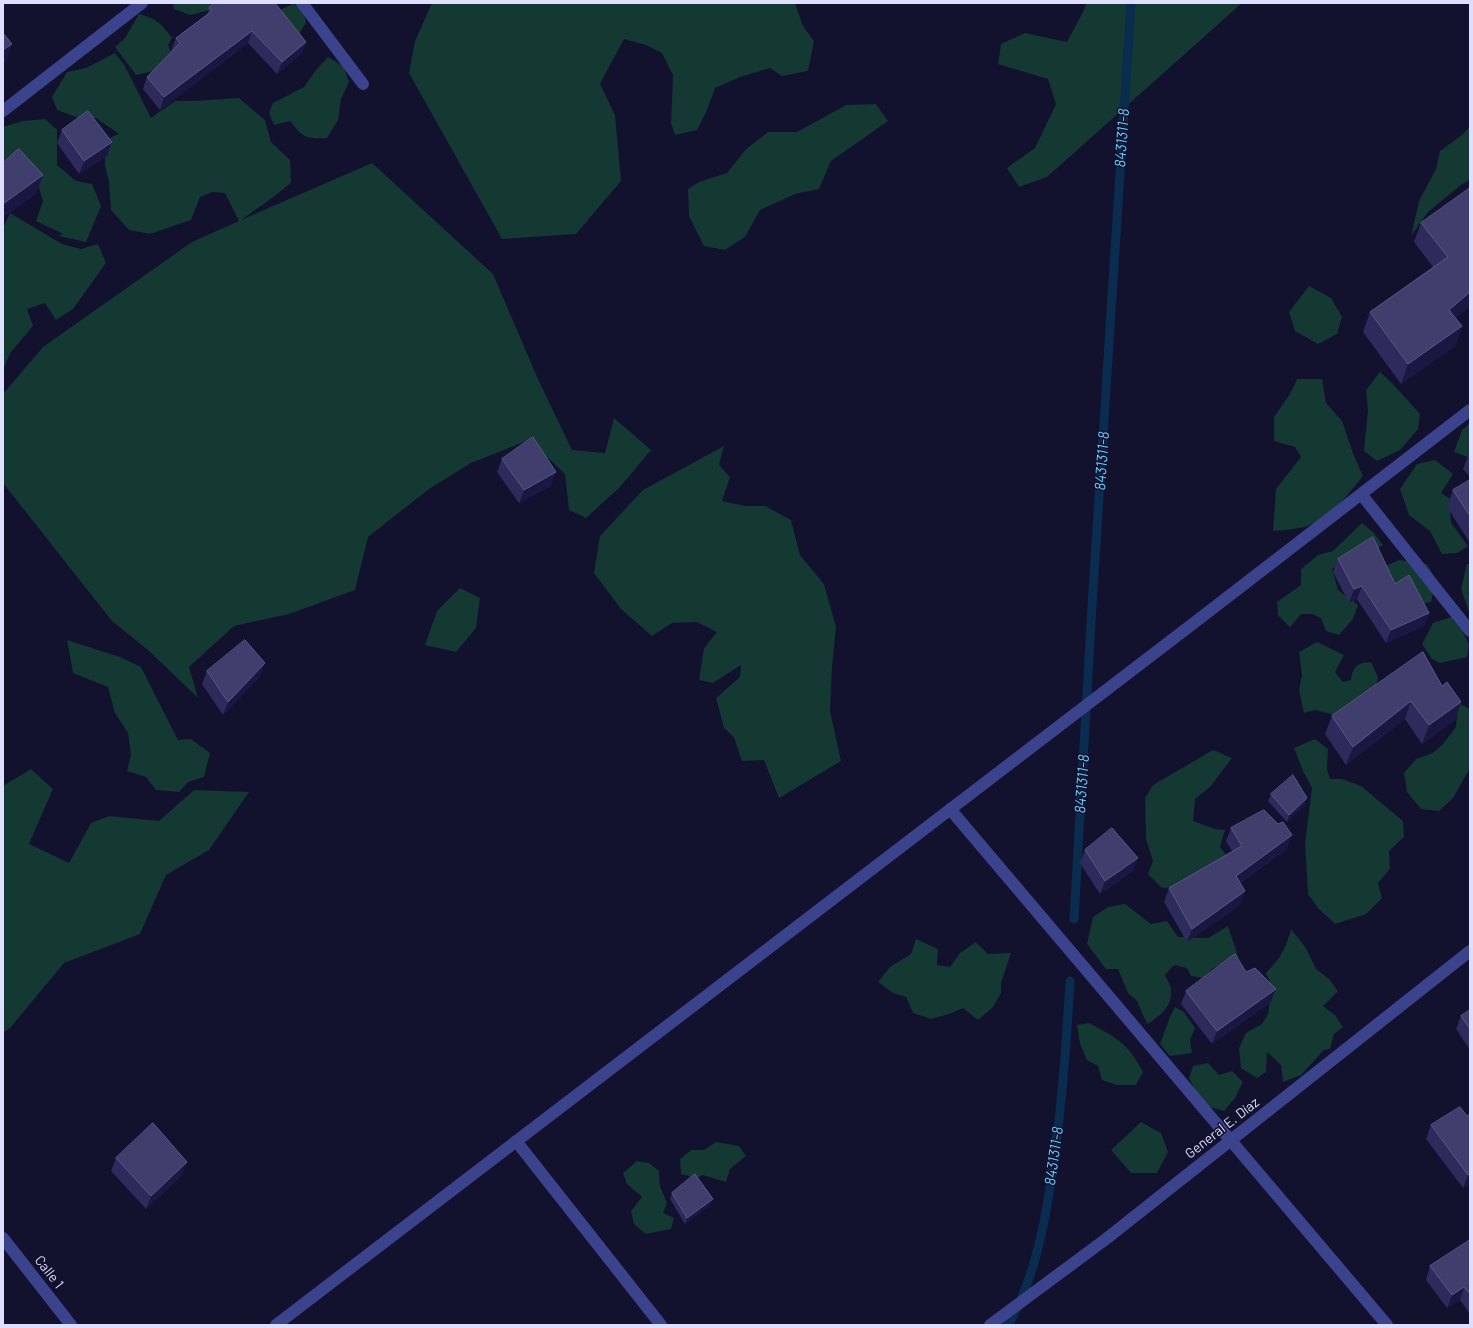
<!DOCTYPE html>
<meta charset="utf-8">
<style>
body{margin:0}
#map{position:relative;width:1473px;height:1328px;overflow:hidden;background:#12112e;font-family:Barlow,sans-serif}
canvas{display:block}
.frame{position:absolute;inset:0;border:4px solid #dedeff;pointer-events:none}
</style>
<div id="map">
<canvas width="1473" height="1328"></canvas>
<div class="frame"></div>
</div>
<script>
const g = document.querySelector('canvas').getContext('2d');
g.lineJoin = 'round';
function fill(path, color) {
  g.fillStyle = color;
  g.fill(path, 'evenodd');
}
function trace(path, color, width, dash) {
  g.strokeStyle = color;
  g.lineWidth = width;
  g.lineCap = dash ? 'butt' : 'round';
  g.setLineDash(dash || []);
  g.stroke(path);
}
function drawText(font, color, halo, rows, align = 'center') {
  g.font = font + ' Barlow,sans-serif';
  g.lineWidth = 3;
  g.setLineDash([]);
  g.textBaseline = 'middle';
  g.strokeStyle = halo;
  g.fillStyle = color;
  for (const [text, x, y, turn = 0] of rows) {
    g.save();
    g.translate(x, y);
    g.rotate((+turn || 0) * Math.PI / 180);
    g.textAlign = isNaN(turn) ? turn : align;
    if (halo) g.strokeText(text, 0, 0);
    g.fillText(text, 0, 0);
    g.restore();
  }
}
fill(new Path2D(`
 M 173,3 L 221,3 L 210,10 L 190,15 L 174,9 Z
 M 432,3 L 795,3 L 803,26 L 814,41 L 808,71 L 782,76 L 770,68 L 740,77 L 715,88 L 707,110 L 697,130 L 675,135 L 671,123 L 673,75 L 662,53 L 646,45 L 624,39 L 600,84 L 615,115 L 621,181 L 576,234 L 502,239 L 409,73 L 415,41 Z
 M 1086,3 L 1242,3 L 1047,177 L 1019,187 L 1007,168 L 1035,148 L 1056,104 L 1048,79 L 998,64 L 1001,44 L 1025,33 L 1067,42 L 1084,10 Z
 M 293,4 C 303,7 304,13 306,23 L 295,40 L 279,21 L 282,9 Z
 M 139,14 C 158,20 159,21 172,38 L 168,45 L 175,60 L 154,71 L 136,75 L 115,47 L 125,38 Z
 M 115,53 L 125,66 L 151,118 L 175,101 L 194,101 L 239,98 L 265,120 L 271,142 L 290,160 L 291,183 L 272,198 L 241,220 L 372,163 L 493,274 L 538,379 L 572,450 L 605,453 L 614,418 L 651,450 L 620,487 L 586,518 L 569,510 L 565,474 L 529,440 L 471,463 L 429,489 L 368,537 L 355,590 L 289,614 L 234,626 L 189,667 L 198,698 L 148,650 L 112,621 L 3,483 L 3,394 L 43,347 L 192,242 L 239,221 L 225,193 L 212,192 L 200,197 L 191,220 L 150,234 L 129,230 L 111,210 L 109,182 L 105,166 L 105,140 L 119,134 L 96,118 L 79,118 L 57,110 L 52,97 L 67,72 L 86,68 Z
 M 328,57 L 344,67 L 349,82 L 341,99 L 338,120 L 327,138 C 306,139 303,138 290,121 L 274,125 L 269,113 L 273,103 L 304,87 L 316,70 Z
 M 876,104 L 888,121 L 831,161 L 819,189 L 795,194 L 760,210 L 745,237 L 725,250 L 704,246 L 689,216 L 688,189 L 699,182 L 727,173 L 746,149 L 768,132 L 797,132 L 846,105 Z
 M 45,119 L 57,130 L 57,165 L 76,181 L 92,184 L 101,206 L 86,242 L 58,236 L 63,234 L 36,221 L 43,201 L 38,184 L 36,167 L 14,155 L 3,161 L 3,127 L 23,121 Z
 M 1470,126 L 1470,180 L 1462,184 L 1428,212 L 1411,236 L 1419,201 L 1436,169 L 1440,151 L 1462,135 Z
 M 10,213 L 62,244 L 81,249 L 98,244 L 106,263 L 73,309 L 56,320 L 45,303 L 27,309 L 33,326 L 11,352 L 3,369 L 3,228 Z
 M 1309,286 L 1331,298 L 1342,317 L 1337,334 L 1318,344 L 1295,331 L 1289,312 Z
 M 1380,372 L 1392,383 L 1420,414 L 1418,429 L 1400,450 L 1377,461 L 1364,451 L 1368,410 L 1366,390 Z
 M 1297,379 L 1322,379 L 1326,403 L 1342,421 L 1354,456 L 1363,476 C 1348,495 1329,519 1305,527 C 1295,529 1283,530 1273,531 L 1276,489 L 1301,457 L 1295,447 L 1274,441 L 1274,417 L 1290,394 Z
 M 1470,423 L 1470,458 L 1454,452 L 1462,430 Z
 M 724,446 L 719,465 L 730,477 L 722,501 L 745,506 L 765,506 L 791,520 L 800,555 L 824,584 L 836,627 L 832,667 L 830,711 L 841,761 L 779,798 L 764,760 L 742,761 L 734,737 L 724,728 L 716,698 L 740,677 L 741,665 L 713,683 L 699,680 L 704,648 L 717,632 L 697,622 L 672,623 L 652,636 L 621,609 L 594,573 L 600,536 L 643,490 Z
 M 1435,460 L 1453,474 L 1441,493 L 1449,498 L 1451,523 L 1468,546 L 1457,553 L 1442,554 L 1430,531 L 1409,515 L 1400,489 L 1417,464 Z
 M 1362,523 L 1373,532 L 1383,545 L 1373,551 L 1357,552 L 1332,569 L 1338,590 L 1358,605 L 1353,619 L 1339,635 L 1326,631 L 1321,618 L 1312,614 L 1301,614 L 1290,627 L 1278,615 L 1277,602 L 1301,585 L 1301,569 L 1318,555 L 1333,551 Z
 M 1399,560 L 1427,564 L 1436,580 L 1431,602 L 1418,605 L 1387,588 L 1386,566 Z
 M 1467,564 L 1470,564 L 1470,615 L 1461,589 Z
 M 460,588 L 480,598 L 476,628 L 456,652 L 425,645 L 437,611 Z
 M 1451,617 L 1462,631 L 1469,644 L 1467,657 L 1440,663 L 1432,659 L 1422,644 L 1433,623 Z
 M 67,640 L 120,657 L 141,667 L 178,740 L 191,739 L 210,753 L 204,777 L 188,782 L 179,792 L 156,790 L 146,777 L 127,771 L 131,754 L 128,733 L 115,713 L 108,687 L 73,673 Z
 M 1317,642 L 1344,655 L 1335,672 L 1343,682 L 1351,680 C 1353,666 1357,663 1371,662 L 1378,677 L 1375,693 L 1339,716 L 1315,710 L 1304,713 L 1299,690 L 1302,675 L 1299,652 Z
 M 1458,703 L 1470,709 L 1470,768 L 1453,798 L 1439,811 L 1421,809 L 1407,792 L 1404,773 L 1416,759 L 1433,753 L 1443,744 L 1456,727 Z
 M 1315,739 L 1328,749 L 1327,769 L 1330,779 L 1342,779 L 1361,786 L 1403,821 L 1404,837 L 1389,851 L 1390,869 L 1378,883 L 1382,898 L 1366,914 L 1335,924 L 1318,908 L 1308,894 L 1305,843 L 1312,788 L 1303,771 L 1294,748 Z
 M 1213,750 L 1232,758 L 1210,787 L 1195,799 L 1193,821 L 1215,829 L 1225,830 L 1220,847 L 1232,863 L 1180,887 L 1162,888 L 1148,874 L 1153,861 L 1146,839 L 1145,798 L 1153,785 Z
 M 31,769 L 53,789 L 29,844 L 69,863 L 91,823 L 109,816 L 159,821 L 194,790 L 249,792 L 209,850 L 166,875 L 140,934 L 64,963 L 11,1027 L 3,1033 L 3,786 Z
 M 1125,904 L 1151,924 L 1167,921 L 1178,937 L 1208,938 L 1228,926 L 1239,959 L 1239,969 L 1221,964 L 1212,969 L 1203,978 L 1191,976 L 1187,968 L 1174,965 L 1165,975 C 1167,980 1171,985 1171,990 C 1173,1006 1159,1017 1147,1024 L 1137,1001 L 1128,993 L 1118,969 L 1106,969 L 1087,944 L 1093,917 L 1108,907 Z
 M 1291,929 L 1306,948 L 1316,969 L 1329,979 L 1338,991 L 1323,1006 L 1335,1015 L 1343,1027 L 1334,1034 L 1330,1049 L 1324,1050 L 1301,1075 L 1283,1082 L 1281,1065 L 1267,1052 L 1266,1072 L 1257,1078 L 1241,1068 L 1239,1048 L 1246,1033 L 1262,1024 L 1268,1014 L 1272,987 L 1266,973 C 1281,957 1285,951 1291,929 Z
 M 916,939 L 938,949 L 937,965 L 950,967 L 960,953 L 976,942 L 988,954 L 1011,953 L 1001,983 L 1001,993 L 993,1007 L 978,1020 L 963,1008 L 952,1013 L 931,1019 L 913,1013 L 906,997 L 893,993 L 878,982 L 890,967 L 911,954 Z
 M 1175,1007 L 1184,1012 L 1195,1028 L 1190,1040 L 1192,1053 L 1170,1056 L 1160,1044 L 1170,1017 Z
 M 1089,1023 C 1117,1038 1128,1043 1143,1072 L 1136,1085 L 1116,1085 L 1102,1080 L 1098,1066 L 1087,1060 L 1080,1044 L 1077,1025 Z
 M 1208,1063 L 1219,1075 L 1232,1071 L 1243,1082 L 1235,1098 L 1224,1111 L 1210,1107 L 1196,1092 L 1189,1078 L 1193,1066 Z
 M 1141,1122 L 1161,1133 L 1168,1152 L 1157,1173 L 1131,1173 L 1111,1150 Z
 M 716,1142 L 739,1146 L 746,1156 L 730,1169 L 726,1182 L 703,1175 L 696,1178 L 681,1174 L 680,1159 L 691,1150 L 704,1150 Z
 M 637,1161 L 649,1163 L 659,1171 L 660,1186 L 667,1203 L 663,1213 L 674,1218 L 671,1229 L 646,1234 L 634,1224 L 631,1211 L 642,1197 L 627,1184 L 623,1173 Z`), '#143832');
trace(new Path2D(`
 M 1074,919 L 1092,606 L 1131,3
 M 1008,1325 C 1038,1275 1049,1201 1056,1144 C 1063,1090 1067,1035 1070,981`), '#0a2c4e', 9);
trace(new Path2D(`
 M 302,3 L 363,84
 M 3,111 L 142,3
 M 1361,494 L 1470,631
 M 950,809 L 1387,1325
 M 516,1141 L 661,1325
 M 3,1238 L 71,1325
 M 276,1325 L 1203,616 L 1470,410
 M 990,1325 L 1106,1239 L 1470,951`), '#3c438d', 12);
fill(new Path2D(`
 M 209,8 L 306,42 L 301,54 L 277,74 L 248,43 L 160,110 L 143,89 L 147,77 L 172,51 L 171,51 L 176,38 L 207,16 Z
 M 62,130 L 112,142 L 107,156 L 79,174 L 57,143 Z
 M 1470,188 L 1470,306 L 1455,318 L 1462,326 L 1455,346 L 1401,384 L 1363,332 L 1370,312 L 1433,267 L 1414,242 L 1421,223 Z
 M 1470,451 L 1470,477 L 1463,469 Z
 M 502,459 L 551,486 L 519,503 L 497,472 Z
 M 1470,480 L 1470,543 L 1447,507 L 1453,490 Z
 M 1338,559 L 1395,584 L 1429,613 L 1424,626 L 1386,643 L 1357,599 L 1349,603 L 1333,572 Z
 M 1423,652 L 1455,720 L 1422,744 L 1405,719 L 1346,765 L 1325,734 L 1332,716 Z
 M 207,671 L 260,676 L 223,715 L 202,684 Z
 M 1271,794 L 1305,805 L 1287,822 L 1268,801 Z
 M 1231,828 L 1287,849 L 1240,883 L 1245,891 L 1240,905 L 1187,942 L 1164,902 L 1169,888 L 1232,851 L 1226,841 Z
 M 1085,850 L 1133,871 L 1100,894 L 1080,863 Z
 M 1186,991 L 1271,1002 L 1212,1044 L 1181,1004 Z
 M 1470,1010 L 1470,1050 L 1456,1029 L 1461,1016 Z
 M 1467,1116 L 1470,1183 L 1463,1188 L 1426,1139 L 1431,1125 Z
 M 116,1158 L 182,1175 L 146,1209 L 111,1171 Z
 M 672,1193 L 710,1205 L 685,1224 L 670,1199 Z
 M 1470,1240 L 1470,1314 L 1460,1300 L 1447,1308 L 1426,1280 L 1430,1266 Z`), '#2d2b5b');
fill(new Path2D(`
 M 252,31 L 248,43 L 160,110 L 164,97 Z
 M 306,42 L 301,54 L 277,74 L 282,62 Z
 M 12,44 L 6,62 L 3,63 L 3,50 Z
 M 112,142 L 107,156 L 79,174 L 84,161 Z
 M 43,175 L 36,194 L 3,218 L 3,204 Z
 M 1470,292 L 1470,306 L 1442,330 L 1449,310 Z
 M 1462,326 L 1455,346 L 1401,384 L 1408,364 Z
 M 556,472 L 551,486 L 519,503 L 524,490 Z
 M 1362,586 L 1357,599 L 1349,603 L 1354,589 Z
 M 1429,613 L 1424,626 L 1386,643 L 1391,630 Z
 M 265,663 L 260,676 L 223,715 L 228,702 Z
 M 1411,701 L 1405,719 L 1346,765 L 1353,747 Z
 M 1461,702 L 1455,720 L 1422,744 L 1429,725 Z
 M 1307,798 L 1305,805 L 1287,822 L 1289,815 Z
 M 1292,835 L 1287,849 L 1231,889 L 1236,876 Z
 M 1138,858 L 1133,871 L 1100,894 L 1105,881 Z
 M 1245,891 L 1240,905 L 1187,942 L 1192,929 Z
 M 1276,989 L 1271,1002 L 1212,1044 L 1217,1031 Z
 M 187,1162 L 182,1175 L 146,1209 L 151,1196 Z
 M 1470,1173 L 1470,1183 L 1463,1188 L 1468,1175 Z
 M 713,1199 L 710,1205 L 685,1224 L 687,1218 Z
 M 1464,1287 L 1460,1300 L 1447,1308 L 1452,1295 Z`), '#1a1842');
const building = new Path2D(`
 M 215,3 L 275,3 L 306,42 L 282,62 L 252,31 L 164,97 L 147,77 L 180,43 L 176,38 L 212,11 L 209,8 Z
 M 3,33 L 12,44 L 3,50 Z
 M 88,111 L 112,142 L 84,161 L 62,130 Z
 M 19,149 L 43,175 L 3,204 L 3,163 Z
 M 1470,188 L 1470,292 L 1449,310 L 1462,326 L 1408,364 L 1370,312 L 1448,257 L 1421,223 Z
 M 533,437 L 556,472 L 524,490 L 502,459 Z
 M 1470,480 L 1470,516 L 1453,490 Z
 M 1373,537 L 1395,584 L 1409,575 L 1429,613 L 1391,630 L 1362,586 L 1354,589 L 1338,559 Z
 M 245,640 L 265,663 L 228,702 L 207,671 Z
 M 1423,652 L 1442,686 L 1447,682 L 1461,702 L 1429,725 L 1411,701 L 1353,747 L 1332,716 Z
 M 1293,775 L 1307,798 L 1289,815 L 1271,794 Z
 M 1264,810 L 1278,824 L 1283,822 L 1292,835 L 1236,876 L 1245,891 L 1192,929 L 1169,888 L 1242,846 L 1231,828 Z
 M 1112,828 L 1138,858 L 1105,881 L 1085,850 Z
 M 1235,954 L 1246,972 L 1255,968 L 1276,989 L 1217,1031 L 1186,991 Z
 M 1470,1010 L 1470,1029 L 1461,1016 Z
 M 1460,1107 L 1467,1116 L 1470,1114 L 1470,1173 L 1468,1175 L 1431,1125 Z
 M 153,1123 L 187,1162 L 151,1196 L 116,1158 Z
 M 695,1174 L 713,1199 L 687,1218 L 672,1193 Z
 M 1470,1240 L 1470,1294 L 1464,1287 L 1452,1295 L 1430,1266 Z`);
fill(building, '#403e6d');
trace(building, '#595784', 1);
drawText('14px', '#dedeff', '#12112e', [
 ["General E. Díaz",1222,1128,-38],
 ["Calle 1",49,1272,52]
]);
drawText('italic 15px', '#6cceff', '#12112e', [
 ["8431311-8",1122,138,-86],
 ["8431311-8",1102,461,-86],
 ["8431311-8",1082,784,-86],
 ["8431311-8",1054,1156,-82]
]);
</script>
